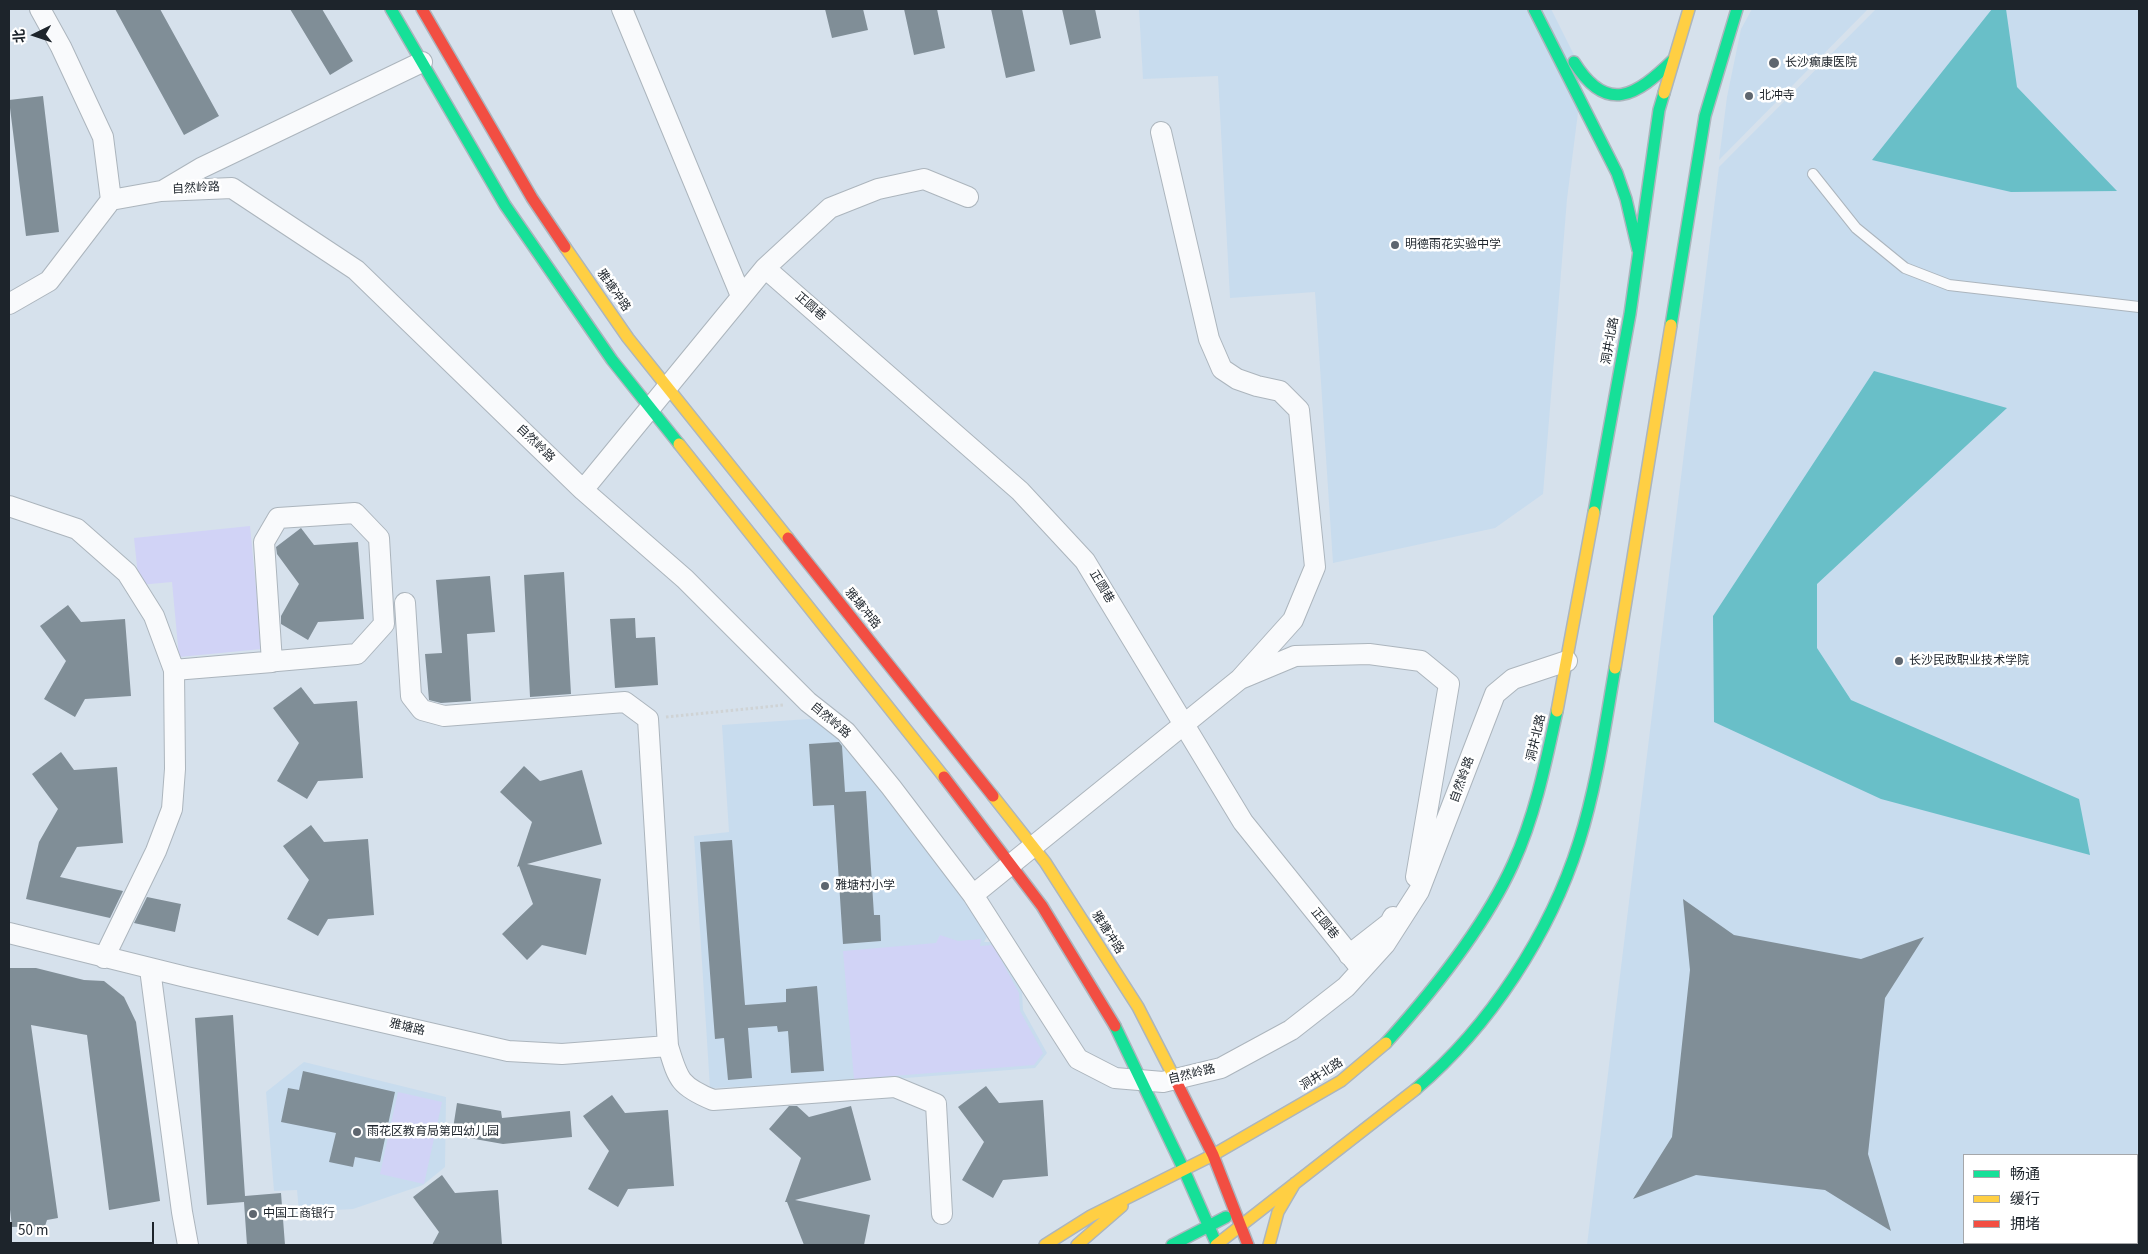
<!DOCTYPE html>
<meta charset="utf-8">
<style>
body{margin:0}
#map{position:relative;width:2148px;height:1254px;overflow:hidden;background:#d6e1ec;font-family:"Source Sans 3","Noto Sans SC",sans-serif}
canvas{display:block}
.frame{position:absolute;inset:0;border:10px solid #1d242b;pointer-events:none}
.legend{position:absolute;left:1963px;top:1154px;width:175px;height:90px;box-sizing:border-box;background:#fff;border:1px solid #a5a7aa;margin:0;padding:6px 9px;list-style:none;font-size:15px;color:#1d242b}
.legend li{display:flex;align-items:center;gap:10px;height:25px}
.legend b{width:25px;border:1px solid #a5a7aa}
.north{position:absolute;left:10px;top:10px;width:50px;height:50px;-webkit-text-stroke:4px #fff;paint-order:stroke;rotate:266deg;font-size:14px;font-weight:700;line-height:20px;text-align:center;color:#1d242b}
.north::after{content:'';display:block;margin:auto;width:18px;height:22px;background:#1d242b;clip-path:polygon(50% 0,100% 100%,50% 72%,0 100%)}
.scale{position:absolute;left:10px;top:1222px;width:144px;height:22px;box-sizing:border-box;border:2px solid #1d242b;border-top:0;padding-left:6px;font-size:15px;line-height:18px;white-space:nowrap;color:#1d242b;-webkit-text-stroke:4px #fff;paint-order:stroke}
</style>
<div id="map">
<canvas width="2148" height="1254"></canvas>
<div class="frame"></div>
<ul class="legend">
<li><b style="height:6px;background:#16e098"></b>畅通</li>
<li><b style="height:6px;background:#ffcf43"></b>缓行</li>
<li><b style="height:6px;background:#f24e42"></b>拥堵</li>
</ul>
<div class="north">北</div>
<div class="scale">50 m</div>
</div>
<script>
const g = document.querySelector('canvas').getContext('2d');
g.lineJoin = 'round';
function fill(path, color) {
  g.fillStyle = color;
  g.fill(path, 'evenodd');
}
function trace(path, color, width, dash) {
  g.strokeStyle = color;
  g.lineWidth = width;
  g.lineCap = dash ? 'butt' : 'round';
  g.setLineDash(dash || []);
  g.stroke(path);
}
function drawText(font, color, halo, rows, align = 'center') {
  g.font = font + ' "Source Sans 3","Noto Sans SC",sans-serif';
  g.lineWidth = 5;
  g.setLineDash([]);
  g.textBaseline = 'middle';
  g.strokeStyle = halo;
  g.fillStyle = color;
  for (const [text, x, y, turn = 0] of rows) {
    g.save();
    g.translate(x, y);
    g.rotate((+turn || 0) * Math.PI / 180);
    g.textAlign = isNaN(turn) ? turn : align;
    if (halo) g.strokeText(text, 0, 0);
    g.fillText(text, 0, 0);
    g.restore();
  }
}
fill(new Path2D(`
 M 1139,9 L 1551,9 L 1583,73 L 1567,199 L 1543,494 L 1495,528 L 1333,563 L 1315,292 L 1230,298 L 1218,76 L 1143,79 Z
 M 1752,9 L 1868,9 L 1719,160 L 1727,97 L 1741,29 Z
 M 1876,9 L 2139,9 L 2139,1245 L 1587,1245 L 1719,167 ZM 1964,1155 L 2137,1155 L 2137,1243 L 1964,1243 Z
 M 823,718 L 868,766 L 988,935 L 984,942 L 995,942 L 1022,992 L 1023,1010 L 1047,1053 L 1035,1068 L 854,1082 L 710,1088 L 694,836 L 729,832 L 722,725 Z
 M 304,1062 L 446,1097 L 445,1167 L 423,1185 L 353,1209 L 299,1212 L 297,1190 L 274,1191 L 266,1092 Z`), '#c8dcee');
fill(new Path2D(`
 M 250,526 L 262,649 L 179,657 L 172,582 L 139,585 L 134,538 Z
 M 940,935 L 958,941 L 981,939 L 980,946 L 993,945 L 1019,993 L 1020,1011 L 1043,1053 L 1034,1065 L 854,1079 L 843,951 L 936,943 Z
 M 398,1092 L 442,1102 L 424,1184 L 380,1174 Z`), '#d1d3f6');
fill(new Path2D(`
 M 1992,9 L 2006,9 L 2017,87 L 2117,191 L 2011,192 L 1872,160 Z
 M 1874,371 L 2007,408 L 1817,584 L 1817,648 L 1851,700 L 2079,799 L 2090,855 L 1881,799 L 1714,722 L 1713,616 Z`), '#69bfc8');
fill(new Path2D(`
 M 115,9 L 160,9 L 219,116 L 184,135 Z
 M 290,9 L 322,9 L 353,61 L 330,75 Z
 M 825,9 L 863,9 L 868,30 L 832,38 Z
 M 904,9 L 937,9 L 945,48 L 914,55 Z
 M 991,9 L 1022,9 L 1035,71 L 1006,78 Z
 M 1062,9 L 1095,9 L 1101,38 L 1070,45 Z
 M 43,96 L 59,232 L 26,236 L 9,100 Z
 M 301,528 L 314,545 L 358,542 L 364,619 L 318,622 L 308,640 L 281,624 L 281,616 L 299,584 L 277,554 L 276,547 Z
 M 564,572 L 571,694 L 530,697 L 524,575 Z
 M 490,576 L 495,632 L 467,634 L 471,701 L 441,703 L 429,700 L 425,654 L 442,653 L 436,580 Z
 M 68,605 L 81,622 L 125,619 L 131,696 L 85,699 L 75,717 L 44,699 L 66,661 L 40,626 Z
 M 635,618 L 636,638 L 655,637 L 658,685 L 615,688 L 610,619 Z
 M 301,687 L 314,704 L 357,701 L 363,778 L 318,781 L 307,799 L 277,781 L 299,743 L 273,708 Z
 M 839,742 L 842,746 L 845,792 L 866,791 L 874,915 L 880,915 L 881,941 L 843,944 L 834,805 L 813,806 L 809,744 Z
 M 61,752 L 74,770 L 117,767 L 123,843 L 77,847 L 60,877 L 123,891 L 110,918 L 26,899 L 39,842 L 58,809 L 32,774 Z
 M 524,766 L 540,781 L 582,770 L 602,844 L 527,864 L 601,879 L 586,955 L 542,945 L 527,960 L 502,934 L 533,904 L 519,866 L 517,867 L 532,822 L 500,792 Z
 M 311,825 L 324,842 L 368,839 L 374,915 L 328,919 L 318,936 L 287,919 L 309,880 L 283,846 Z
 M 732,840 L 745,1005 L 786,1002 L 786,989 L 817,986 L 824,1071 L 791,1073 L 788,1031 L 778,1032 L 777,1026 L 748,1028 L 752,1078 L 728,1080 L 724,1038 L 715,1039 L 700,842 Z
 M 147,897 L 181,904 L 175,932 L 134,923 Z
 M 1683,899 L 1734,935 L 1861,959 L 1924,937 L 1885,998 L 1868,1154 L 1891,1231 L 1825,1190 L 1696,1175 L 1633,1199 L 1672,1137 L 1690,970 Z
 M 9,968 L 36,968 L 84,980 L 104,981 L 124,997 L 136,1022 L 160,1201 L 109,1210 L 87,1035 L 31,1025 L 58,1218 L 47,1220 L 45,1226 L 12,1227 L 9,1201 Z
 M 233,1015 L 245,1196 L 281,1193 L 285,1245 L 247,1245 L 244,1202 L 207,1205 L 195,1018 Z
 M 303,1071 L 395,1092 L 380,1162 L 355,1157 L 353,1167 L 329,1162 L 336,1133 L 281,1122 L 288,1088 L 299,1090 Z
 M 986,1086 L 999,1103 L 1043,1100 L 1048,1176 L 1003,1180 L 993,1198 L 962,1180 L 984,1142 L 958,1107 Z
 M 612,1095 L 625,1113 L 668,1110 L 674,1186 L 628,1189 L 618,1207 L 588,1189 L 609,1151 L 583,1116 Z
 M 457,1103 L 501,1111 L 502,1118 L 570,1111 L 572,1137 L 503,1144 L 452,1135 Z
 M 789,1106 L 797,1106 L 809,1117 L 851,1106 L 871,1180 L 795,1200 L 870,1215 L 864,1245 L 804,1245 L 787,1202 L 785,1202 L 801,1158 L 769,1129 Z
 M 442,1175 L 455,1193 L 498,1190 L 502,1245 L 432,1245 L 439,1232 L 413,1197 Z`), '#808e97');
const lane = new Path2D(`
 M 1813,174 L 1856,228 L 1905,268 L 1949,285 L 2139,307`);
const street = new Path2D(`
 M 40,9 L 61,47 L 103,137 L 111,200 L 161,191 L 232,188 L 356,270 L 583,490 L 685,579 L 808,702 L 846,732 L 891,787 L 973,895 L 1078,1059 L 1115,1078 L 1163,1082 L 1221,1068 L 1291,1030 L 1346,987 L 1385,944 L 1419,891 L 1495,694 L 1513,679 L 1567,661
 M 622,9 L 741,296
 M 1161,132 L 1209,339 L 1222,369 L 1237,379 L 1257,386 L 1280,391 L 1299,410 L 1315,567 L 1293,620 L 1240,679 L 1295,656 L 1369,654 L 1421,661 L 1449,684 L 1416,877
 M 164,190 L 201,168 L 422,62
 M 765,268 L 1020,491 L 1085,561 L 1243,822 L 1358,965
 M 9,304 L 49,281 L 111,200
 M 583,490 L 765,268 L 830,208 L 878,189 L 924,179 L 968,197
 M 9,506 L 77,529 L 127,573 L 154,616 L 174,670 L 175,769 L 172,809 L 156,851 L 104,958
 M 405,603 L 411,696 L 422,710 L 444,716 L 625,702 L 648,719 L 668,1046 C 678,1079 679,1086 713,1100 L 895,1087 L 936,1104 L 942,1214
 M 174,670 L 357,654 L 384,624 L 379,538 L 355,513 L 278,518 L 264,542 L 272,662 L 174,670
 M 973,895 L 1240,679
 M 9,933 L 186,977 L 508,1051 L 562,1054 L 668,1046
 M 1349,955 L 1390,923 L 1393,917
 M 150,969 L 182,1212 L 188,1245`);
const fast = new Path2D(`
 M 391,9 L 505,205 L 612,360 L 679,444
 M 1534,9 L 1617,173 L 1626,199 L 1638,250
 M 1574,62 C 1607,115 1636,96 1673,60
 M 1671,325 L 1705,116 L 1737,9
 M 1594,512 L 1630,314 L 1659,110 L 1664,93
 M 1115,1026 L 1184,1170 L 1217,1245
 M 1386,1043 C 1432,992 1484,928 1513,864 C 1535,816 1546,762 1557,711
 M 1416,1089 C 1490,1026 1550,934 1579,842 C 1597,785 1605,726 1615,668
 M 1172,1245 L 1226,1217`);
const slow = new Path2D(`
 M 1664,93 L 1689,9
 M 565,247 L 628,338 L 788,538
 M 679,444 L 944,777
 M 1615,668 L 1671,325
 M 1557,711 L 1594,512
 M 993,796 L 1045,862 L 1138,1007 L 1175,1079
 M 1045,1245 L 1091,1216 L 1213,1155 L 1341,1081 L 1386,1043
 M 1077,1245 L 1122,1206
 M 1216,1245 L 1416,1089
 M 1269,1245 L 1278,1212 L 1295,1183`);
const jam = new Path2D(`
 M 422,9 L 532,198 L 565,247
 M 788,538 L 993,796
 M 944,777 L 1042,906 L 1115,1026
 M 1175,1079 L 1213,1155 L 1248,1245`);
trace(lane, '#acb5bd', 12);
trace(street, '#acb5bd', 22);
trace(fast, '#acb5bd', 14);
trace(slow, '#acb5bd', 14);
trace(jam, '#acb5bd', 14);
trace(new Path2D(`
 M 666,717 L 784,705`), '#cfd3d5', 3, [2.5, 2.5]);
trace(lane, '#f9fafc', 10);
trace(street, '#f9fafc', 20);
trace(fast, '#16e098', 11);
trace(slow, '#ffcf43', 11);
trace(jam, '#f24e42', 11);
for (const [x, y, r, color] of [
 [1774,63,6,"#5e666f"],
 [1749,96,5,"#5e666f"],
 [1395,245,5,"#5e666f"],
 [1899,661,5,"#5e666f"],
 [825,886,5,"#5e666f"],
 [357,1132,5,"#5e666f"],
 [253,1214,5,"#5e666f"]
]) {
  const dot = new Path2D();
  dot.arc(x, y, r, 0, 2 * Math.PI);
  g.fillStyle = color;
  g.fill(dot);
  trace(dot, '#fff', 2);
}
drawText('12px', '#1d242b', '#fff', [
 ["长沙癫康医院",1785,63],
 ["北冲寺",1759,96],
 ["明德雨花实验中学",1405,245],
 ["长沙民政职业技术学院",1909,661],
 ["雅塘村小学",835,886],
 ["雨花区教育局第四幼儿园",367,1132],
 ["中国工商银行",263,1214]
], 'left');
drawText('12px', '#1d242b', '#fff', [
 ["自然岭路",196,189,-3],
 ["雅塘冲路",613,291,55],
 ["正圆巷",810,307,41],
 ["洞井北路",1611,341,-80],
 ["自然岭路",535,444,44],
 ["正圆巷",1101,587,59],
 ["雅塘冲路",862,609,51],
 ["自然岭路",830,721,40],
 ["洞井北路",1537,738,-77],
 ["自然岭路",1463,780,-70],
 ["正圆巷",1324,924,51],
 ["雅塘冲路",1107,933,57],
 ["雅塘路",407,1028,13],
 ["自然岭路",1192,1075,-14],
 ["洞井北路",1322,1075,-33]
]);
</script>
